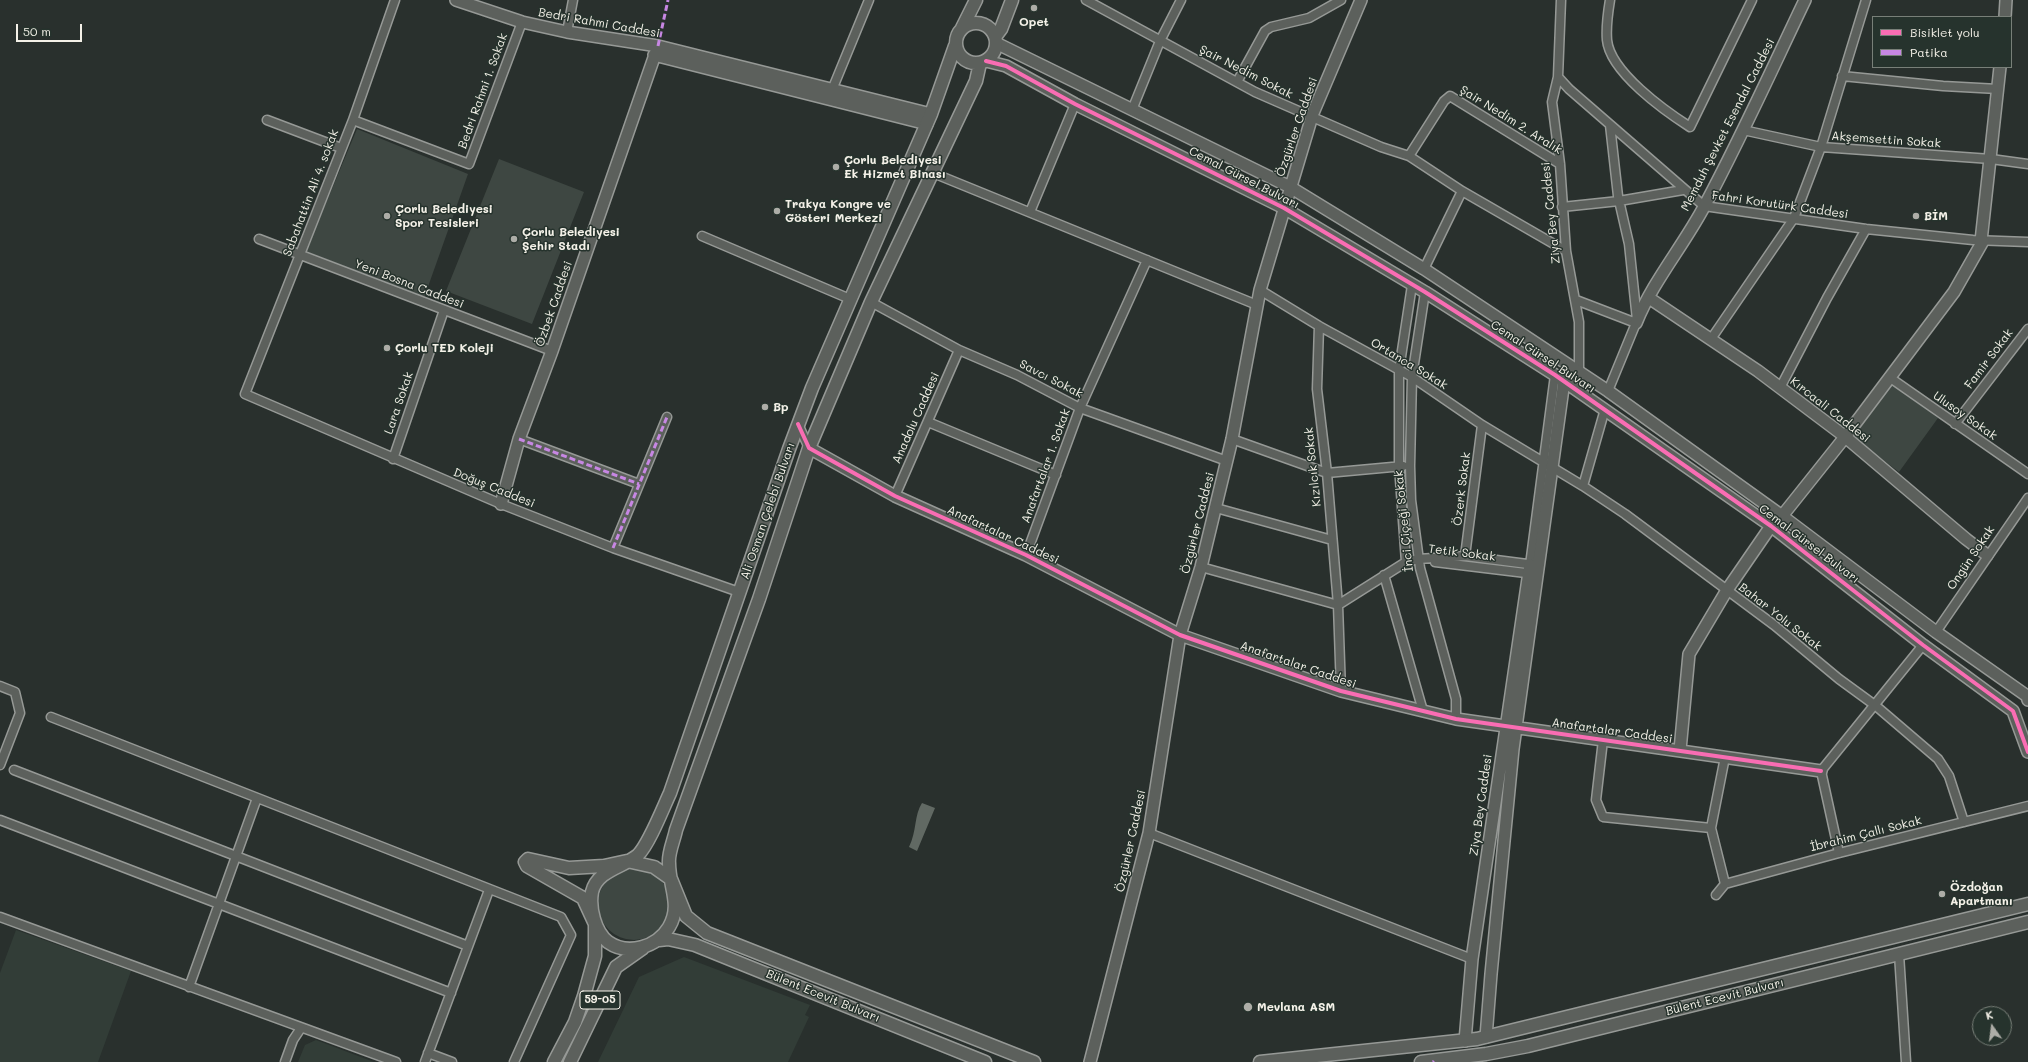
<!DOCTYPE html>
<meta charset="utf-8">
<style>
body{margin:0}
#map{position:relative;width:2028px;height:1062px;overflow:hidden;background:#29302d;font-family:Mali,sans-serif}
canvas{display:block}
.legend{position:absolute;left:1872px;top:16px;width:140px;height:52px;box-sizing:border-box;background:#26332d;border:1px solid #787f78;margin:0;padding:5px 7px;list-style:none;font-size:12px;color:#f4f1e8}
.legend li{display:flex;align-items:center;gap:8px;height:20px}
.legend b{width:20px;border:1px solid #787f78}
.north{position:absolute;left:1972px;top:1006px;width:40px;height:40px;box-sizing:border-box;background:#26332d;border:1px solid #787f78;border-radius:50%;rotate:346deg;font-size:11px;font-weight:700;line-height:16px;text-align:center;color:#f4f1e8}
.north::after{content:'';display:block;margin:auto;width:14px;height:18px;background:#adada7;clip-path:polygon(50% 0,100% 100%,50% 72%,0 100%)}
.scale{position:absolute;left:16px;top:24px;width:66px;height:18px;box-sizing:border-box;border:2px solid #f4f1e8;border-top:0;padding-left:5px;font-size:12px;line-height:14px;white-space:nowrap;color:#f4f1e8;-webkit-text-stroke:3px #26332d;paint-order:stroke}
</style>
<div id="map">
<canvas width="2028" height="1062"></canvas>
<ul class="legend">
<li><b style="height:5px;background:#f96db3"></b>Bisiklet yolu</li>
<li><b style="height:5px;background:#c787e3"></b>Patika</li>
</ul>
<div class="north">K</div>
<div class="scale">50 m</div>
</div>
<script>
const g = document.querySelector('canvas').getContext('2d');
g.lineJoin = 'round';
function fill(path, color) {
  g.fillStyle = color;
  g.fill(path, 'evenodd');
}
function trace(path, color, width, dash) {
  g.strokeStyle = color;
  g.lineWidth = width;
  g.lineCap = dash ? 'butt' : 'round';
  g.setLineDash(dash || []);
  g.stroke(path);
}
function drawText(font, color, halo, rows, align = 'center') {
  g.font = font + ' Mali,sans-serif';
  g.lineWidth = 3;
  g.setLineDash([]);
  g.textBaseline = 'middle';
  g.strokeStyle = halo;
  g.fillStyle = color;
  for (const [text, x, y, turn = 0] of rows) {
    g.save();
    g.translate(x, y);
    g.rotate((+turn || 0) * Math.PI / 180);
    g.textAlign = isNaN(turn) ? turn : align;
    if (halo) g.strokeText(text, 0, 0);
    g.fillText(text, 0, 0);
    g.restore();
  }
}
fill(new Path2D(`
 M 16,930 L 131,971 L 98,1062 L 0,1062 L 0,973 Z
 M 684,957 L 810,1005 L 805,1015 L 809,1017 L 788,1062 L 598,1062 L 639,977 Z
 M 316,1040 L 374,1062 L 298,1062 L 305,1045 Z`), '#323d37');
fill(new Path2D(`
 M 357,129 L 468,174 L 424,298 L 306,251 Z
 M 499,159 L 584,192 L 532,324 L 446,291 Z
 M 1892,384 L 1938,418 L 1899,472 L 1853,437 Z
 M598 904a36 36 0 1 1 72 0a36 36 0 1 1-72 0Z`), '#3e4742');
fill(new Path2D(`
 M 922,803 L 935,808 L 917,851 L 909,847 C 917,831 914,815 922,803 Z`), '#616963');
const street = new Path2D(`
 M 395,0 L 353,120 L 245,394 L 501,504 L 613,548 L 739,592
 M 1086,0 L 1255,92 L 1381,147 L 1409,156 L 1462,191 L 1566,251
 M 1561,0 L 1558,77 L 1569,89 L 1704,206 L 1866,229 L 1973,240 L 2028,242
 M 1610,0 C 1608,12 1606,28 1607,40 C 1610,72 1665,111 1690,127 L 1752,0
 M 567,32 L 573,0
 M 1842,76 L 1943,86 L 1998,89
 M 1558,77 L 1552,102 L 1560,164 L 1566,251 L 1579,322 L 1579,371
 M 1237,82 L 1265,31 L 1271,27 L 1309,18 L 1341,0
 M 832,90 L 869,0
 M 1132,110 L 1160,41 L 1181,0
 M 267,120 L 341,148
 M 353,120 L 469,164 L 522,22
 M 1610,125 L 1618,196 L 1629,244 L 1637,320
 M 1743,130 L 1821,147 L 1991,159 L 2028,164
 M 1409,156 L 1444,101 L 1450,96 L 1560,164
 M 933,173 L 1257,305
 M 1562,207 L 1619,201 L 1683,190
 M 1030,212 L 1075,104
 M 702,236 L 850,299
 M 259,239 L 552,351
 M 1424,269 L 1462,191
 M 1260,290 L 1319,326 L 1412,377 L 1482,425 L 1583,486 L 1625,514 L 1774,625 L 1839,679 L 1876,706 L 1938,759 L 1949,776 L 1964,822
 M 1425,292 L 1412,377 L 1410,466 L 1411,500 L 1420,568 L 1456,699 L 1456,719
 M 1576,300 L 1636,323 L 1608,391
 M 871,302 L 959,350 L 1017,375 L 1080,408 L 1227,461
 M 1319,326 L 1317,389 L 1327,473 L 1338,605 L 1341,691
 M 1711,339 L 1794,218 L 1821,147 L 1866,0
 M 1889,377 L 2028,474
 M 1780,388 L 1827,298 L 1866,229
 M 928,422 L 1056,475
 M 798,424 L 809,448
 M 1955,424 L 2028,329
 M 519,439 L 639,484
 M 1232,439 L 1327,473 L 1403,466
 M 393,459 L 444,310
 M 1583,486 L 1605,409
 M 895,496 L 959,350
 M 1216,508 L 1332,540
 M 613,548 L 667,417
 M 1026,555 L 1080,408 L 1147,260
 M 1465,556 L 1482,425
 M 1406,562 L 1399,466 L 1399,370 L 1412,285
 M 1435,562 L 1534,574
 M 1530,565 L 1555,375
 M 1201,567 L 1338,605
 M 1384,575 L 1423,711
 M 1338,605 L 1406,562 L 1418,559 L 1465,556 L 1535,565
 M 1936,632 L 2028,498
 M 0,686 L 15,692 L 20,713 L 0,765
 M 51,717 L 561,917 L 571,935 L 514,1062
 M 1603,740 L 1596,800 L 1603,817 L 1711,828
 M 1725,757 L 1711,828 L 1725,884
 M 14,770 L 468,946
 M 0,820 L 451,993
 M 1149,833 L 1472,959
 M 1839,853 L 1821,771 L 1923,645
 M 1716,895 L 1725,884 L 1839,853 L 2028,806
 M 0,917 L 396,1062
 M 1899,954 L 1906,1062
 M 189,987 L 257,798
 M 428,1053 L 452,1062
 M 285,1062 L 293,1040 L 301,1028
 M 425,1062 L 489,890`);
const secondary = new Path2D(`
 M 456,0 L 522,22 L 567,32 L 658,46 L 931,114
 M 2005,17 L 2006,0
 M 996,43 L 1290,187 L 1424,269 L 1608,391 L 1782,516 L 1936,632 L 2027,696 L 2028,700
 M 654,55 L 927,124
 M 986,61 L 1006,66 L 1075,104 L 1284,208 L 1425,292 L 1555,375 L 1771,526 L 1923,645 L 2013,711 L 2028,752
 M 1981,241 L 2000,67
 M 1649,298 L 1758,371 L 1843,435 L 1966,539 L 1987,555
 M 1636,323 C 1653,281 1684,245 1705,205 C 1741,138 1772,69 1805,0
 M 809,448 L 895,496 L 1026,555 L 1180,635 L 1341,691 L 1456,719 L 1821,771
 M 501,504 L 519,439 L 552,351 L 658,46
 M 1782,516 L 1845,437 L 1954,292 L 1983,241
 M 1680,750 L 1689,654 L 1727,590 L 1771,526
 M 1486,1037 L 1491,974 L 1513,749 L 1564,381
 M 1465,1041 L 1472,959 L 1530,565
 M 1090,1062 L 1149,833 L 1180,635 L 1201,567 L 1232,439 L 1260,290 L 1313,113 L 1361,0`);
const primary = new Path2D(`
 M956 43a20 20 0 1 1 40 0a20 20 0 1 1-40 0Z
 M 962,28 L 976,0
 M 995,37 L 1001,29 L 1012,0
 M 955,46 L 931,114 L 812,388 L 789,449 L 670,793 C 663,808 649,844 638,855 C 624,867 597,870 592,892 C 589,908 595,932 608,942 C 628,956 657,947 669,927 C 682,905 669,887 669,863 C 668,853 674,840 676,830 L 759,599 L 809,448 L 871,302 L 976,81 L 980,63
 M 659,940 L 668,939 L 695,945 L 985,1062
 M 554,1062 L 575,1022 L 584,996 L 595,956 L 595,924 L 583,898 L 527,866 L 525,862 L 528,859 L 569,868 L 604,866 L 627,861 L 654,867 L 671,879 L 686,916 L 707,933 L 1034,1062
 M 570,1062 L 616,967 L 643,948
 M 1260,1062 L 1477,1039 L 2028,904
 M 1421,1062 L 1486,1054 L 1528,1046 L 2028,922`);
trace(street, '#969996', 11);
trace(secondary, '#969996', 14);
trace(primary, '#969996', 15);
trace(street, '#5c605c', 8);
trace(secondary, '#5c605c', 11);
trace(primary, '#5c605c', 12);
trace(new Path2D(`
 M 658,46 L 668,0
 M 519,439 L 639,484
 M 613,548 L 667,417
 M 1433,1062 L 1434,1061`), '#c787e3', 3, [6, 3]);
trace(new Path2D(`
 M 986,61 L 1006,66 L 1075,104 L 1284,208 L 1425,292 L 1555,375 L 1771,526 L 1923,645 L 2013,711 L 2028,752
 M 798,424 L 809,448 L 895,496 L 1026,555 L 1180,635 L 1341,691 L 1456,719 L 1821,771`), '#f96db3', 4);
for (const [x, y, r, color] of [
 [1034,8,4,"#adada7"],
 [836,167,4,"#adada7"],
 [777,211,4,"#adada7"],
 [387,216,4,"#adada7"],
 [1916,216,4,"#adada7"],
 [514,239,4,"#adada7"],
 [387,348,4,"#adada7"],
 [765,407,4,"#adada7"],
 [1942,894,4,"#adada7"],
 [1248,1007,5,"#adada7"]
]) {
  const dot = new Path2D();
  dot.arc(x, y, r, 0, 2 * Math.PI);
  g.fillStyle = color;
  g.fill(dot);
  trace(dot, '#26332d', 1.5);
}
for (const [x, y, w] of [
 [600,1000,40]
]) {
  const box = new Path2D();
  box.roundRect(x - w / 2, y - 9, w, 18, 3);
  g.fillStyle = '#26332d';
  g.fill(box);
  trace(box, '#f4f1e8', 1);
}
drawText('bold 11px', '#f4f1e8', null, [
 ["59-05",600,1000]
]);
drawText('bold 12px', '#f4f1e8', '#26332d', [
 ["Opet",1034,22,"center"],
 ["Çorlu Belediyesi",844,160],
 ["Ek Hizmet Binası",844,174],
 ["Trakya Kongre ve",785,204],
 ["Gösteri Merkezi",785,218],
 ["Çorlu Belediyesi",395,209],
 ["Spor Tesisleri",395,223],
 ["BİM",1924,216],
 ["Çorlu Belediyesi",522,232],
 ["Şehir Stadı",522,246],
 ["Çorlu TED Koleji",395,348],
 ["Bp",773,407],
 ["Özdoğan",1950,887],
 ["Apartmanı",1950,901],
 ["Mevlana ASM",1257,1007]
], 'left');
drawText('12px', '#f4f1e8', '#26332d', [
 ["Bedri Rahmi Caddesi",599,23,10],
 ["Şair Nedim Sokak",1246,72,27],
 ["Bedri Rahmi 1. Sokak",483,91,-70],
 ["Şair Nedim 2. Aralık",1511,120,32],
 ["Memduh Şevket Esendal Caddesi",1728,125,-63],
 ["Özgürler Caddesi",1297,127,-71],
 ["Akşemsettin Sokak",1886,140,4],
 ["Cemal Gürsel Bulvarı",1244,178,27],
 ["Sabahattin Ali 4. sokak",311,193,-69],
 ["Fahri Korutürk Caddesi",1780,205,8],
 ["Ziya Bey Caddesi",1551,213,-96],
 ["Yeni Bosna Caddesi",409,284,21],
 ["Özbek Caddesi",554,304,-71],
 ["Cemal Gürsel Bulvarı",1543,357,33],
 ["Famir Sokak",1989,359,-53],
 ["Ortanca Sokak",1409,364,31],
 ["Savcı Sokak",1051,379,27],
 ["Lara Sokak",399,403,-71],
 ["Kırcaali Caddesi",1830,410,38],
 ["Ulusoy Sokak",1965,416,35],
 ["Anadolu Caddesi",916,418,-66],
 ["Anafartalar 1. Sokak",1046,466,-70],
 ["Kızılcık Sokak",1313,467,-96],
 ["Doğuş Caddesi",494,488,22],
 ["Özerk Sokak",1462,489,-83],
 ["Ali Osman Çelebi Bulvarı",768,511,-71],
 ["İnci Çiçeği Sokak",1404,521,-96],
 ["Özgürler Caddesi",1198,523,-76],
 ["Anafartalar Caddesi",1003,535,25],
 ["Cemal Gürsel Bulvarı",1809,544,37],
 ["Tetik Sokak",1462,553,7],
 ["Ongün Sokak",1971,558,-56],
 ["Bahar Yolu Sokak",1780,617,38],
 ["Anafartalar Caddesi",1298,665,19],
 ["Anafartalar Caddesi",1612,731,8],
 ["Ziya Bey Caddesi",1481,805,-82],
 ["İbrahim Çallı Sokak",1866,834,-14],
 ["Özgürler Caddesi",1131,841,-78],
 ["Bülent Ecevit Bulvarı",823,996,22],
 ["Bülent Ecevit Bulvarı",1725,997,-14]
]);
</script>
